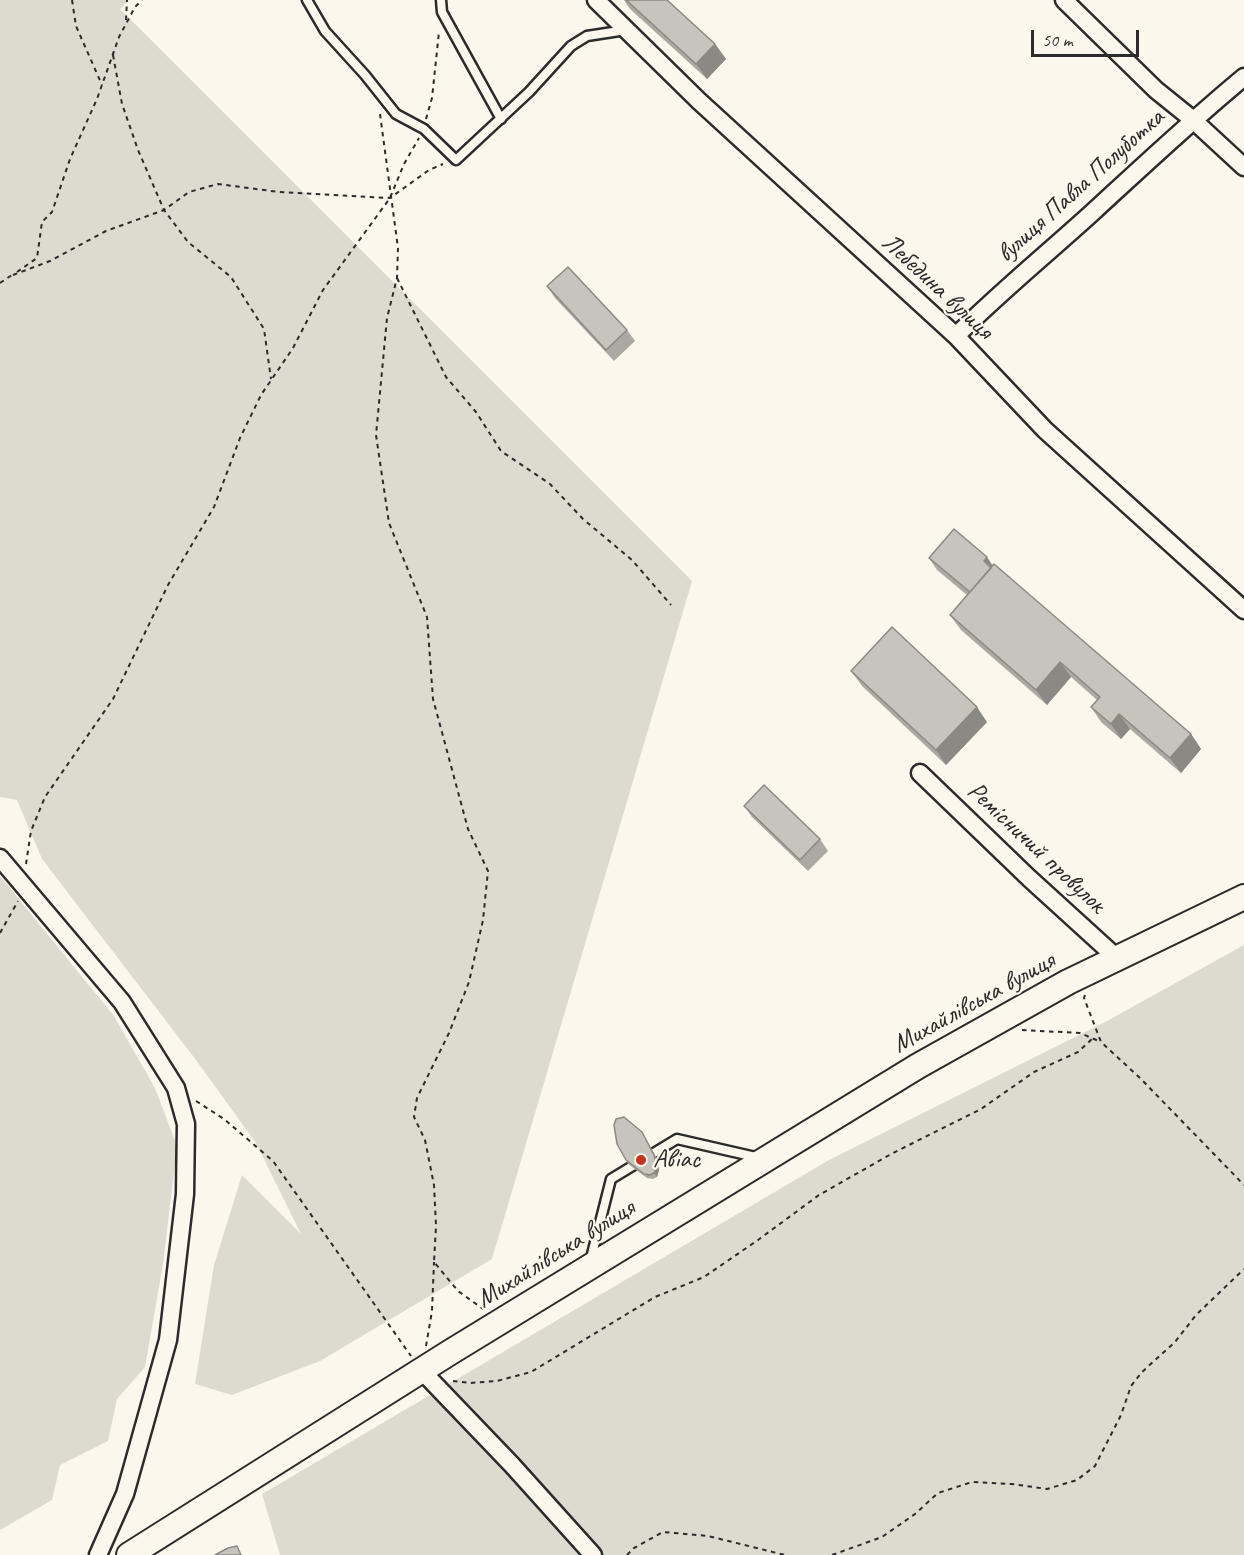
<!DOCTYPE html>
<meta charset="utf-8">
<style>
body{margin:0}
#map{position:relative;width:1244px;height:1555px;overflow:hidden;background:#fbf7ec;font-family:Caveat,sans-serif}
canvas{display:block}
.scale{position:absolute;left:1031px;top:30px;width:108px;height:27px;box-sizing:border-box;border:3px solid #2b2b2b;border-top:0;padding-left:8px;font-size:18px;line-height:21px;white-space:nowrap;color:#2b2b2b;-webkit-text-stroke:4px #fbf7ec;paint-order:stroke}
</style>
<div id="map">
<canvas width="1244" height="1555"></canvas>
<div class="scale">50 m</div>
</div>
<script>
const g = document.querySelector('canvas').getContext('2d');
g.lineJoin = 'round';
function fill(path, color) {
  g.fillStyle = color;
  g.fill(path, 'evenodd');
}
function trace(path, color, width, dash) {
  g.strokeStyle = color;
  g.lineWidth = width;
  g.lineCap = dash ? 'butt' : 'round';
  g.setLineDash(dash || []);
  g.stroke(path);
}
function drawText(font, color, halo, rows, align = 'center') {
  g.font = font + ' Caveat,sans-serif';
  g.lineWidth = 4.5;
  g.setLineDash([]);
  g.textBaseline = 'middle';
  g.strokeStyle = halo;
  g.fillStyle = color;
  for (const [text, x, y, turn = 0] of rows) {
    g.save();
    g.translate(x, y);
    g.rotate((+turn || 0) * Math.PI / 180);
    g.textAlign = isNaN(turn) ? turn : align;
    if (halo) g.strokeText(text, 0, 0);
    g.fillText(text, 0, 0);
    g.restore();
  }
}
fill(new Path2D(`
 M 0,0 L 129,0 L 120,9 L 692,581 L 492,1259 L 320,1361 L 232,1395 L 195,1384 L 214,1265 L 242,1175 L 301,1234 L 256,1143 L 196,1060 L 42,859 L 17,800 L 0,797 Z
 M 0,876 L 114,1016 L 155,1088 L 177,1146 L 163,1264 L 145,1367 L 117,1399 L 108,1441 L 60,1465 L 52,1500 L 0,1530 Z
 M 1244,945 L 1244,1555 L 280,1555 L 262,1494 L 829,1160 L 1107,1021 Z`), '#dddad0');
const service = new Path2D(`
 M 307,0 L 325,31 L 365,75 L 396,114 L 424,129 L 456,160 L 529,92 L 571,46 L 587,36 L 626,30
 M 441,0 L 442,12 L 501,119
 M 590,1262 L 611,1179 L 677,1139 L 760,1158`);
const minor = new Path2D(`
 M 596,0 L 699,101 L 956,336 L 1045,430 L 1244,610
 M 1064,0 L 1156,90 L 1192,119 L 1244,167
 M 956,336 C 1000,292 1048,253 1094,211 C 1144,165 1192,120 1244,77
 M 920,773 L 1029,878 L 1118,959
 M 0,858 L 122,1002 L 176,1088 L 186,1124 L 185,1194 L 168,1340 L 125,1494 L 98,1555
 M 421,1370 L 512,1465 L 593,1555`);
const secondary = new Path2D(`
 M 129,1555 L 449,1353 L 918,1066 L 1068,982 L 1244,897`);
trace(service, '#2b2b2b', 13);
trace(minor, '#2b2b2b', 21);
trace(secondary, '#2b2b2b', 28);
trace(new Path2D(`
 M 72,0 L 76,26 L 102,85
 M 126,20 L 127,0
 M 113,55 L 122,104 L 138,150 L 164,210 L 188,242 L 231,277 L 264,329 L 271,379
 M 380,114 L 398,248 L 397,278 L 387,318 L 376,435 L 389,523 L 427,617 L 433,699 L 468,829 L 488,871 L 483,920 L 469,982 L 449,1033 L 417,1098 L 414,1117 L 425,1140 L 434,1185 L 436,1226 L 434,1262 L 458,1291 L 483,1309
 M 426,119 L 432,98 L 439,32
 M 17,272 L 37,258 L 42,222 L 52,212 L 70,159 L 97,99 L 119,37 L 135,7 L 142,0
 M 13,275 L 50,261 L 106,231 L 164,210 L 189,192 L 218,184 L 279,192 L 390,198 L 429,170 L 443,164
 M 397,278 L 446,377 L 476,412 L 501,451 L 550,484 L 583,519 L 632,560 L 671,605
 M 0,283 L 12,275
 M 26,864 L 31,831 L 45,797 L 113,699 L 168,585 L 214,507 L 240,438 L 261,395 L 293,348 L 323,290 L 390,198 L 404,164 L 419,138
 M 0,933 L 18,901
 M 1085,995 L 1084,998 L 1101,1042 L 1140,1078 L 1244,1185
 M 1022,1030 L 1080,1033 L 1101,1042
 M 196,1101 L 224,1119 L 273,1161 L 411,1356
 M 426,1346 L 432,1311 L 434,1262
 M 453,1381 L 470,1383 L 497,1381 L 531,1372 L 655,1297 L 704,1277 L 758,1240 L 819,1195 L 893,1153 L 981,1109 L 1034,1072 L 1078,1052 L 1092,1039
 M 627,1555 L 634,1548 L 663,1532 L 708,1536 L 785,1555
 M 832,1555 L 882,1537 L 915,1514 L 938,1493 L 972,1482 L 1012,1484 L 1047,1489 L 1077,1480 L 1095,1466 L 1121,1415 L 1131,1386 L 1142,1372 L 1175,1342 L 1196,1315 L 1244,1269`), '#2b2b2b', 2, [4.5, 4.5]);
trace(service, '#fbf7ec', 8);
trace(minor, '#fbf7ec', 16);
trace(secondary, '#fbf7ec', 24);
fill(new Path2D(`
 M 624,0 L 667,0 L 715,44 L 726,59 L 707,79 L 630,9 Z
 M 547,286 L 627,330 L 635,341 L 614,361 L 555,298 Z
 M 929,558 L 993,565 L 1191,734 L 1201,749 L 1181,773 L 1130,729 L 1121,739 L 1101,722 L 1091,707 L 1097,700 L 1071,677 L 1047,705 L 961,630 L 950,615 L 967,595 L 937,570 Z
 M 851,671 L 987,722 L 946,765 L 862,686 Z
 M 744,806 L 820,839 L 828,851 L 808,871 L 752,817 Z
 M 642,1132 L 657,1159 L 659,1170 L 657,1177 L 653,1179 L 647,1178 L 628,1164 L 626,1160 Z`), '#aba9a2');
fill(new Path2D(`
 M 715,44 L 726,59 L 707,79 L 696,64 Z
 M 987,557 L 995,569 L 981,606 L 984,561 Z
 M 1060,662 L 1071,677 L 1047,705 L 1036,690 Z
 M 977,707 L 987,722 L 946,765 L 936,750 Z
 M 1119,714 L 1130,729 L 1121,739 L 1111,724 Z
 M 1191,734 L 1201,749 L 1181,773 L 1170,758 Z
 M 642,1132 L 657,1159 L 659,1170 L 657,1177 L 654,1173 Z`), '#8b8984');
const building = new Path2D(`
 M 626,0 L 667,0 L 715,44 L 696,64 Z
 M 568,267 L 627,330 L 606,350 L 547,286 Z
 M 954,529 L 987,557 L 984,561 L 991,568 L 970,592 L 929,558 Z
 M 994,564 L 1191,734 L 1170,758 L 1119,714 L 1111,724 L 1091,707 L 1100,697 L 1060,662 L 1036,690 L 950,615 Z
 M 892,627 L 977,707 L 936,750 L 851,671 Z
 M 764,785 L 820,839 L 800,860 L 744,806 Z
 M 624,1117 L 642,1132 L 654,1155 L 657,1166 L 654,1173 L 650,1175 L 644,1174 L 626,1160 L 617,1144 L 614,1125 L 616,1119 Z
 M 237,1546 L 241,1555 L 215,1555 L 228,1548 Z`);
fill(building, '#c7c4bc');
trace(building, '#8b8984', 1.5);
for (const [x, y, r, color] of [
 [641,1160,6,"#c8321e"]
]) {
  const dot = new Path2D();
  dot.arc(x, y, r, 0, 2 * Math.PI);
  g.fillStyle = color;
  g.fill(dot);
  trace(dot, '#fbf7ec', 2);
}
drawText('26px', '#2b2b2b', '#fbf7ec', [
 ["вулиця Павла Полуботка",1081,186,-42],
 ["Лебедина вулиця",937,287,43],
 ["Ремісничий провулок",1036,848,43],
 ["Михайлівська вулиця",974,1003,-29],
 ["Михайлівська вулиця",556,1254,-32]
]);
drawText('26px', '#2b2b2b', '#fbf7ec', [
 ["Авіас",653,1160]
], 'left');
</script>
